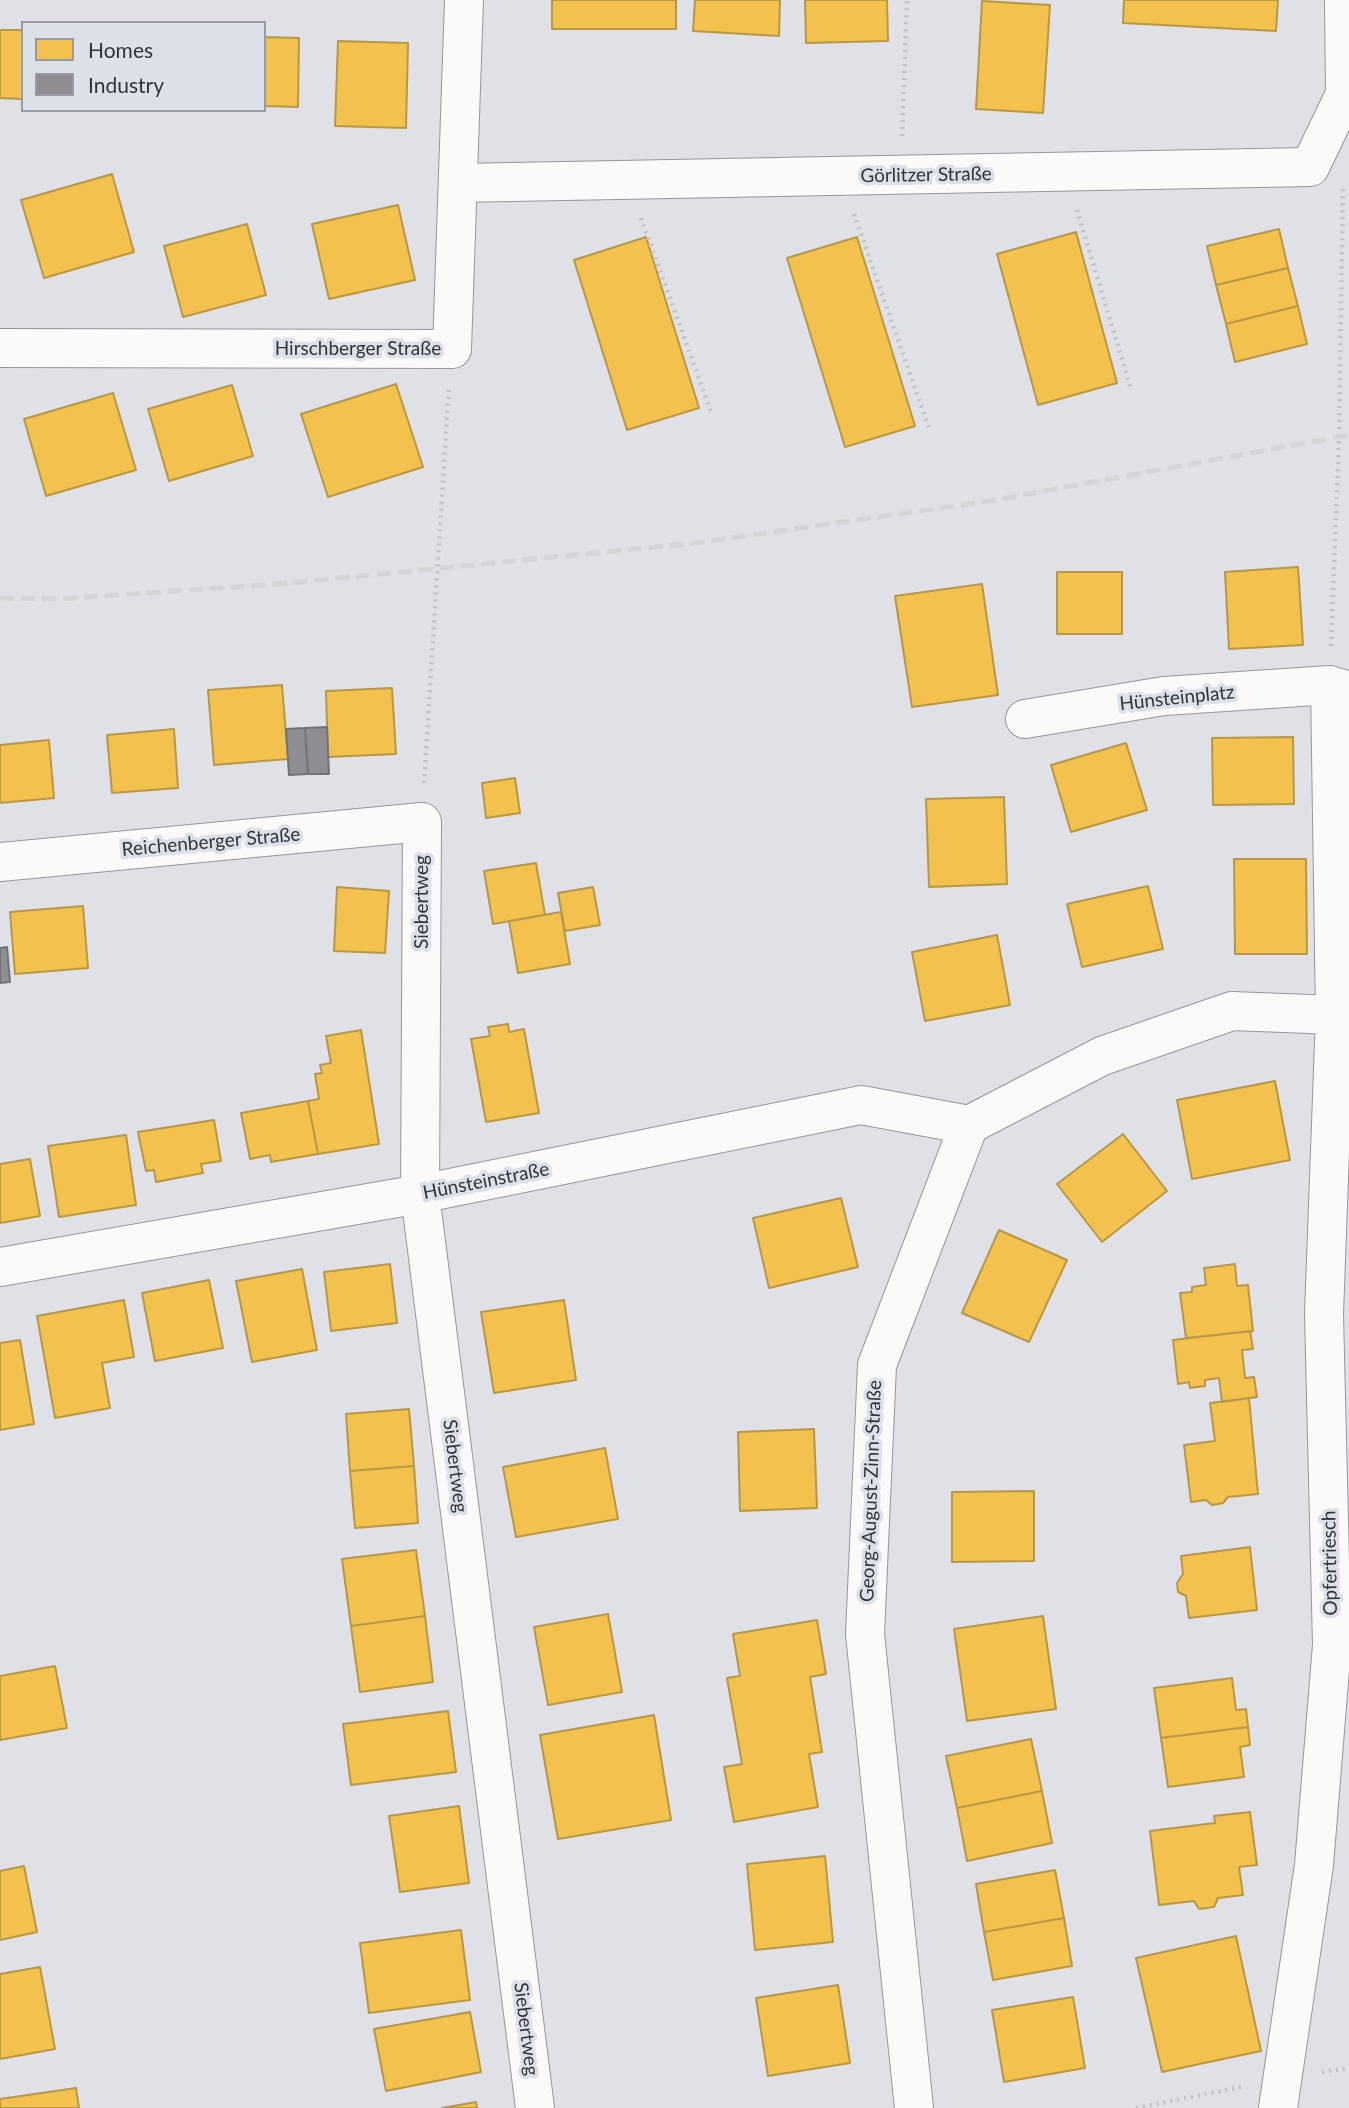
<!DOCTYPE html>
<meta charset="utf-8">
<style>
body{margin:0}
#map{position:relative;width:1349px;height:2108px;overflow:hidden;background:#dfe1e6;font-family:Lato,sans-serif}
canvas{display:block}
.legend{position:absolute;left:21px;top:21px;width:245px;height:91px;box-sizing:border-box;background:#dce0e9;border:2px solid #989ba2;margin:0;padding:9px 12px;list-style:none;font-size:21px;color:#323437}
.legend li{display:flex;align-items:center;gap:14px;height:35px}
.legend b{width:35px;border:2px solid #989ba2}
</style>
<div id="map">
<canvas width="1349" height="2108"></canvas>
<ul class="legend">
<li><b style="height:19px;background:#f2c14e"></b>Homes</li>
<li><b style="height:19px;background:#8d8d92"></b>Industry</li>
</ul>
</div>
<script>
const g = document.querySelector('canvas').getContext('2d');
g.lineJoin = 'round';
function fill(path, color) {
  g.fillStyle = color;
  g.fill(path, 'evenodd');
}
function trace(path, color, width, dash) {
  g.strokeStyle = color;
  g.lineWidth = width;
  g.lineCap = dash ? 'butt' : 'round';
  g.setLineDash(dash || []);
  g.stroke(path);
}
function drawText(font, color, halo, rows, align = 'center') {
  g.font = font + ' Lato,sans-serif';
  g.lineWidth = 7;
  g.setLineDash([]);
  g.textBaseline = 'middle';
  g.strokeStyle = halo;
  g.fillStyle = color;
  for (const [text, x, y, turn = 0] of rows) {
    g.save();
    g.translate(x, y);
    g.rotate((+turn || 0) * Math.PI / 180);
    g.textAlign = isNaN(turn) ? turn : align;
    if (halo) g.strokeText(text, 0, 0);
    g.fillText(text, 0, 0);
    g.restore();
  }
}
const homes = new Path2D(`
 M 552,0 L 676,0 L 676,29 L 552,29 Z
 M 695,0 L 780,0 L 779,36 L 693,31 Z
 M 805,0 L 887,0 L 888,41 L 806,43 Z
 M 1124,0 L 1278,0 L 1276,31 L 1123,23 Z
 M 982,1 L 1050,5 L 1043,113 L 976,109 Z
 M 0,30 L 23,30 L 23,99 L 0,98 Z
 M 264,37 L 299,38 L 298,107 L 264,106 Z
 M 338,41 L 408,43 L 406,128 L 335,126 Z
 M 112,174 L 134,252 L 44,278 L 21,200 Z
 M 398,205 L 415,280 L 329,299 L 312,224 Z
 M 247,224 L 266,295 L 183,317 L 164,246 Z
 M 1279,229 L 1288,268 L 1216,285 L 1207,246 Z
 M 1076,232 L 1117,383 L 1038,405 L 997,254 Z
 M 646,237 L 699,408 L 627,430 L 574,260 Z
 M 857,237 L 915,426 L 845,447 L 787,258 Z
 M 1288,268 L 1298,306 L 1226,324 L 1216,285 Z
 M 1298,306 L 1307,344 L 1235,362 L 1226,324 Z
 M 396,384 L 423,467 L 328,497 L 301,414 Z
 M 232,385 L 253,456 L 169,481 L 148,409 Z
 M 113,393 L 136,470 L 46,496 L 24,419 Z
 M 1298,567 L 1303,645 L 1229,649 L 1225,572 Z
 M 1057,572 L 1122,572 L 1122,634 L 1057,634 Z
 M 982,584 L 998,695 L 912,707 L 895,596 Z
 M 282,685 L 288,759 L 214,765 L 208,690 Z
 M 392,688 L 396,754 L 328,757 L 326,691 Z
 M 174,729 L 178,788 L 112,793 L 107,735 Z
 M 1293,737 L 1294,804 L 1213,805 L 1212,738 Z
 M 49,740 L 54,798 L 0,803 L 0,745 Z
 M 1126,743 L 1147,810 L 1071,832 L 1051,765 Z
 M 515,778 L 520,813 L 486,818 L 482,783 Z
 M 1004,797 L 1007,884 L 929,887 L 926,799 Z
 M 1234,859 L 1306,859 L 1307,954 L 1235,954 Z
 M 536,863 L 545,915 L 493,924 L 484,871 Z
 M 1148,886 L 1163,949 L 1082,967 L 1067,904 Z
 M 337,887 L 389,891 L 385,953 L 334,951 Z
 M 593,887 L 600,925 L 565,931 L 558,893 Z
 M 83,906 L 88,968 L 15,974 L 10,912 Z
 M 561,912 L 570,964 L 518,973 L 509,921 Z
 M 997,935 L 1010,1005 L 925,1021 L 912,952 Z
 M 508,1024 L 509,1032 L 524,1029 L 539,1113 L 486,1122 L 471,1039 L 490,1036 L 488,1027 Z
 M 361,1030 L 379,1144 L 318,1154 L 308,1101 L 319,1099 L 315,1074 L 322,1073 L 320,1065 L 331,1063 L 326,1036 Z
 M 1275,1081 L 1290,1160 L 1192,1179 L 1177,1100 Z
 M 308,1101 L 318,1154 L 271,1162 L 270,1155 L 250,1159 L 241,1113 Z
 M 214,1120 L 221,1161 L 201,1164 L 203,1173 L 156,1182 L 154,1170 L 146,1171 L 138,1132 Z
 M 1123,1134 L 1167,1191 L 1102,1242 L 1057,1184 Z
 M 126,1135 L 136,1205 L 59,1217 L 48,1146 Z
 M 30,1159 L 40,1216 L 0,1223 L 0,1164 Z
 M 841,1198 L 858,1267 L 769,1288 L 753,1218 Z
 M 999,1230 L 1067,1260 L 1029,1342 L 962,1313 Z
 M 390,1264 L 397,1323 L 331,1331 L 324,1272 Z
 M 1235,1264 L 1237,1286 L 1248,1285 L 1253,1331 L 1186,1338 L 1180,1293 L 1192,1292 L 1192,1287 L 1206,1285 L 1204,1268 Z
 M 302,1269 L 317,1350 L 252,1362 L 236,1281 Z
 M 209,1280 L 223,1348 L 155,1361 L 142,1293 Z
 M 124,1300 L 134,1357 L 102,1363 L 110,1408 L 55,1418 L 37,1316 Z
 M 564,1300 L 576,1380 L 494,1393 L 481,1312 Z
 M 1250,1331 L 1253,1349 L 1242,1350 L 1245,1378 L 1254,1377 L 1257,1397 L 1222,1402 L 1219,1378 L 1205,1380 L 1205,1386 L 1190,1388 L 1189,1382 L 1178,1384 L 1173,1340 Z
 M 20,1340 L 34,1424 L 0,1430 L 0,1343 Z
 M 1249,1398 L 1258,1494 L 1228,1497 L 1223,1503 L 1212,1505 L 1206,1500 L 1191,1502 L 1184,1445 L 1215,1441 L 1210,1403 Z
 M 409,1409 L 414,1466 L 350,1471 L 346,1414 Z
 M 814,1429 L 817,1508 L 740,1511 L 738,1432 Z
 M 605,1448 L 618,1519 L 516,1537 L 503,1467 Z
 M 414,1466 L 418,1523 L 355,1528 L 350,1471 Z
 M 1034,1491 L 1034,1561 L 952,1562 L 952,1492 Z
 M 1250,1547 L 1257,1610 L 1189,1618 L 1186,1596 L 1178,1592 L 1177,1583 L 1183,1574 L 1181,1556 Z
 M 416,1550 L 425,1616 L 351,1626 L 342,1559 Z
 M 608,1614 L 622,1692 L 548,1705 L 534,1627 Z
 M 425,1616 L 433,1682 L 360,1692 L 351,1626 Z
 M 1043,1616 L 1056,1709 L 967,1721 L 954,1629 Z
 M 817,1620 L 826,1674 L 810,1677 L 822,1752 L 809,1754 L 818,1807 L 734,1822 L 724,1767 L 742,1764 L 727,1678 L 740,1676 L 733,1634 Z
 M 55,1666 L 67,1728 L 0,1740 L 0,1676 Z
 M 1232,1678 L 1236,1710 L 1246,1709 L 1248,1727 L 1161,1738 L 1154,1688 Z
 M 448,1711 L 456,1772 L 351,1785 L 343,1724 Z
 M 654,1715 L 671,1820 L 558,1839 L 540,1735 Z
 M 1248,1727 L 1250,1745 L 1240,1747 L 1244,1777 L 1168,1787 L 1161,1738 Z
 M 1031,1739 L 1042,1791 L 957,1808 L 946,1756 Z
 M 1042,1791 L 1052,1843 L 967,1861 L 957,1808 Z
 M 459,1806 L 469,1883 L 400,1892 L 389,1816 Z
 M 1250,1812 L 1257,1865 L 1239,1867 L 1243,1895 L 1218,1898 L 1214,1907 L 1199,1909 L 1194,1901 L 1159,1905 L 1150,1831 L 1215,1823 L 1214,1816 Z
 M 825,1856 L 833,1942 L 755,1950 L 747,1864 Z
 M 24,1866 L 37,1932 L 0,1940 L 0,1871 Z
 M 1055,1870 L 1064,1918 L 984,1932 L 976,1884 Z
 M 1064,1918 L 1072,1966 L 993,1980 L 984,1932 Z
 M 461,1930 L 470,2000 L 369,2013 L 360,1943 Z
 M 1236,1936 L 1261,2051 L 1162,2072 L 1136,1958 Z
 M 40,1967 L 55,2049 L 0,2059 L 0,1974 Z
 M 838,1985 L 850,2063 L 768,2076 L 756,1998 Z
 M 1073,1997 L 1085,2068 L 1004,2082 L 992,2010 Z
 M 470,2012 L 481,2072 L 386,2091 L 374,2029 Z
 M 76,2088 L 79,2108 L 0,2108 L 0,2099 Z
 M 476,2102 L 477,2108 L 442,2108 Z`);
fill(homes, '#f2c14e');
trace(homes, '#b89747', 2);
const industry = new Path2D(`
 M 327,727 L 329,774 L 308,774 L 305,728 Z
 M 305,728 L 308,774 L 289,775 L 286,729 Z
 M 7,947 L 10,982 L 0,983 L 0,948 Z`);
fill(industry, '#8d8d92');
trace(industry, '#727277', 2);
const minor = new Path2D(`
 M 1344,0 L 1345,94
 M 458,183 L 1310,167 L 1345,94 L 1349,95
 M 0,348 L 452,349 L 464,0
 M 1025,719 L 1164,696 L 1330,685 L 1349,691
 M 0,862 L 422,822 L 420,1194 L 535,2108
 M 0,1267 L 420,1194 L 861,1105 L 969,1125
 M 914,2108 L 865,1634 L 877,1365 L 969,1125 L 1102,1056 L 1232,1011 L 1335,1015 L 1349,1020
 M 1278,2108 L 1314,1865 L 1332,1645 L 1324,1314 L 1335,1015 L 1330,685`);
trace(minor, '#96979b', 40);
trace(new Path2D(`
 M 902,136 L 907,0
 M 1077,210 L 1131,389
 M 854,214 L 929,428
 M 641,218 L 712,415
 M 1331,646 L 1339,437 L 1343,189
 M 424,783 L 449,386
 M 1322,2072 L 1349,2068
 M 1136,2108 L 1241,2087`), '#c0c2c3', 4.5, [2, 5]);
trace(minor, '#fafafb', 38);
trace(new Path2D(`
 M 0,598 L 60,599 L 290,583 L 696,543 L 990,501 L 1349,435`), '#d4d5d7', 5, [14, 7]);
drawText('19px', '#323437', '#dce0e9', [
 ["Görlitzer Straße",926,175,-1],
 ["Hirschberger Straße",358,349],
 ["Hünsteinplatz",1177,698,-6],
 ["Reichenberger Straße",211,842,-5],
 ["Siebertweg",422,902,-90],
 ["Hünsteinstraße",486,1181,-11],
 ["Siebertweg",455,1466,83],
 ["Georg-August-Zinn-Straße",871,1491,-88],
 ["Opfertriesch",1330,1563,-91],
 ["Siebertweg",526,2029,83]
]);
</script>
